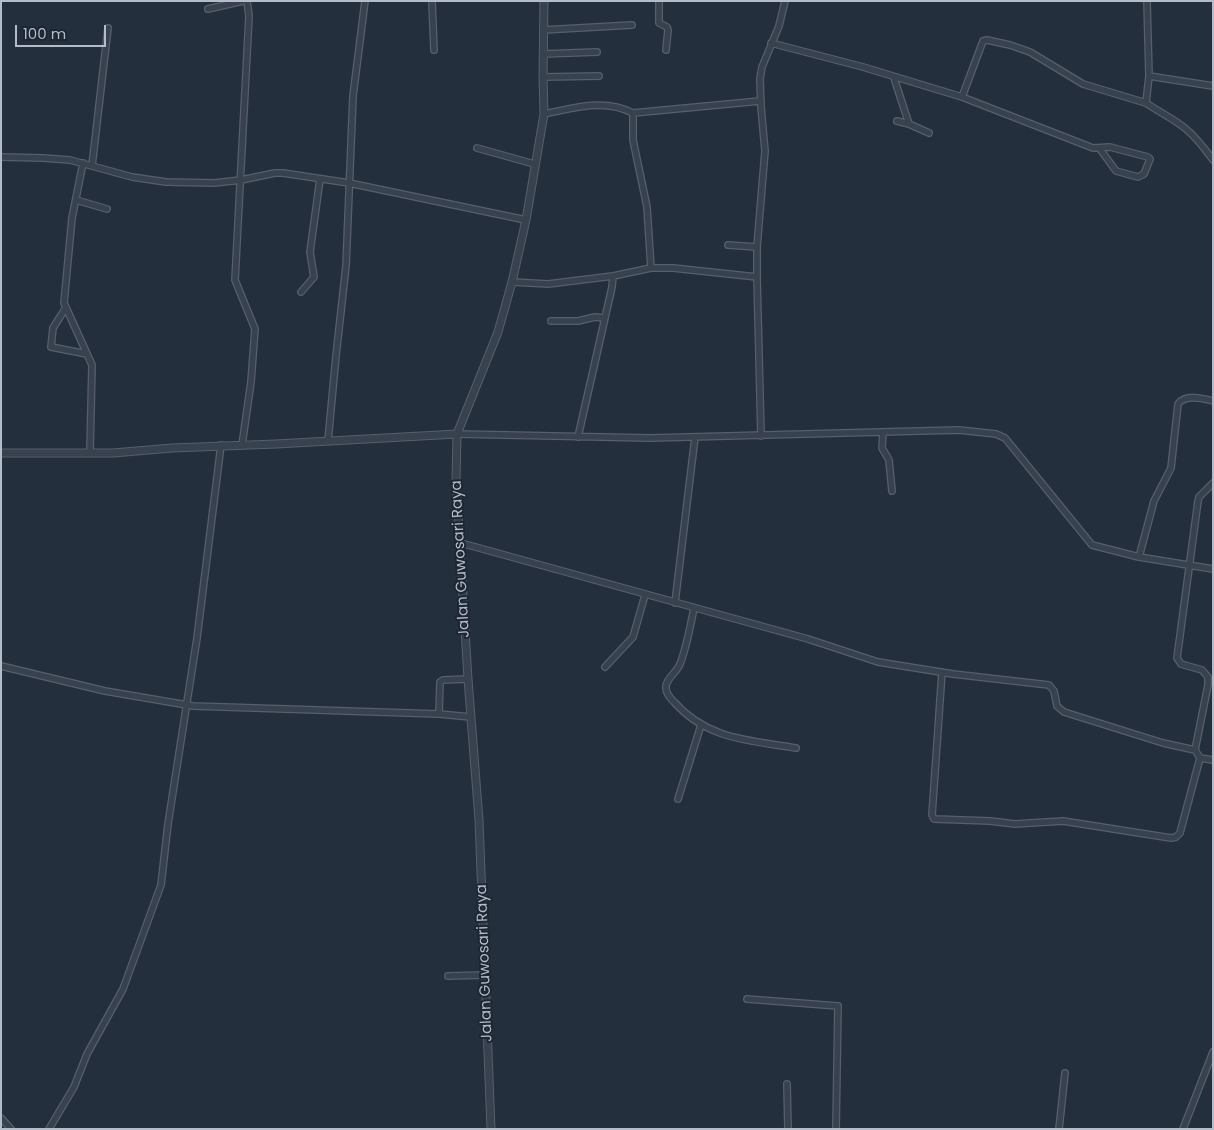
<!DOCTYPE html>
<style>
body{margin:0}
#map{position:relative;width:1214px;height:1130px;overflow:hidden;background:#242f3e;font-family:Poppins,sans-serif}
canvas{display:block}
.frame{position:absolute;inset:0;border:2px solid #b4bcc9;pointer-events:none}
.scale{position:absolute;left:15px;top:25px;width:91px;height:22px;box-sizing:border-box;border:2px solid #b4bcc9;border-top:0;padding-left:6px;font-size:15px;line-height:18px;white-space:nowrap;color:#b4bcc9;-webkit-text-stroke:4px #1d2633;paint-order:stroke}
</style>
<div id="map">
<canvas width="1214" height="1130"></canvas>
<div class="frame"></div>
<div class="scale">100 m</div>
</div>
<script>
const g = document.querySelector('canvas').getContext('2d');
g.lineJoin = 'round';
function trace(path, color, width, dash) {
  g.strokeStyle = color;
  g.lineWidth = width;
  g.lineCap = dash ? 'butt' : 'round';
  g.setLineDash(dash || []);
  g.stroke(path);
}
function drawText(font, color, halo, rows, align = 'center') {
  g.font = font + ' Poppins,sans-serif';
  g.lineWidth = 4;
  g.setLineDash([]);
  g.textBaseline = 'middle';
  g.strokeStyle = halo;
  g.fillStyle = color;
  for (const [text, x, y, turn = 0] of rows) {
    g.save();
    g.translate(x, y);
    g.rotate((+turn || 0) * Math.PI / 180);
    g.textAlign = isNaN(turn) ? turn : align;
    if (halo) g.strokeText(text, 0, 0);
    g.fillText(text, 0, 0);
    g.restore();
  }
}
const minor = new Path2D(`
 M 432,1 L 434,50
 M 659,1 L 659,23 L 667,27 L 668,30 L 666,50
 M 1147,1 L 1149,76 L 1213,86
 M 208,9 L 243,1
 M 543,30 L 632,25
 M 771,43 L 863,67 L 962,97 L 1093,148 L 1110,147 L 1148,157 L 1150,159 L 1144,174 L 1138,177 L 1116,171 L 1100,149
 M 543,54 L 597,52
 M 1149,76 L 1146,103 C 1159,112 1174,119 1186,129 C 1197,138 1205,149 1213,160
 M 543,77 L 599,76
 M 894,78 L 909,124
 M 962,97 L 983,41 L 987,40 L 1010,45 L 1030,52 L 1083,84 L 1146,103
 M 633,113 L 633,140 L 647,207 L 651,268
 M 544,114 C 574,108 604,98 633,113 L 760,101
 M 897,121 L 909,124 L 929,133
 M 477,148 L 534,164
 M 1,157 L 43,158 L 70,160 L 132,177 L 166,182 L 214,183 L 241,180 L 275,173 L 283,173 L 349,183 L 526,220
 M 83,163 L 72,218 L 64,303 L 92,365 L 90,453
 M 92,166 L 108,28
 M 76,200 L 107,209
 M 728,245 L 757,247
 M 757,277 L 757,247 L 765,151 L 761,107 L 760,79 L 762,67 L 779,26 L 785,1
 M 512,282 L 548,284 L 613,276 L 651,268 L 673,268 L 757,277 L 761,436
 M 301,292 L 314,277 L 310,252 L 320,179
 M 65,309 L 53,328 L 51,347 L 87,354
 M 551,321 L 578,321 L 595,317 L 604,318
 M 883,432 L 882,448 L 889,460 L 892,491
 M 457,434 L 650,438 L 959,430 L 996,434 L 1005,438 L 1092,545 L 1139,557 L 1213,569
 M 578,437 L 612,287 L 613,276
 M 328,441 L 336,356 L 346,266 L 353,96 L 365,1
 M 242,445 L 251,382 L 255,329 L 235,280 L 249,16 L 247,1
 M 461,543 L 808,639 L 878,662 L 953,674 L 1049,685 L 1054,691 L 1057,706 L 1064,712 L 1163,743 L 1195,750 L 1200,758 L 1213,760
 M 1139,557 L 1154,501 L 1171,468 L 1178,404 C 1185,394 1202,398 1213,401
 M 675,603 L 695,437
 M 694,608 C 690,627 687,646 680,664 C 677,672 667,678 666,686 C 665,692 670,698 674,702 C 708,740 749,740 796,748
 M 1,666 L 105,691 L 193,706 L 439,714 L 471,717
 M 605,667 L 633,637 L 645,595
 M 942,672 L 932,815 L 934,819 L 990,821 L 1015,824 L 1063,821 L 1171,838 L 1176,837 L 1180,833 L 1200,758
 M 439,714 L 440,682 L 443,680 L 468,679
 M 1195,750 L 1208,685 L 1208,677 L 1202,670 L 1181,664 L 1177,658 L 1198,501 L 1199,497 L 1213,483
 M 678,799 L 701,725
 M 448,976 L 485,975
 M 747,999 L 838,1006 L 836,1129
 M 787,1084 L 788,1129
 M 1,1118 L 11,1129
 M 49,1129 L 74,1087 L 87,1054 L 123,989 L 161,885 L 168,824 L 197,638 L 221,445
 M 1059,1129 L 1065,1073
 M 1183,1129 L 1213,1052`);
const tertiary = new Path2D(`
 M 1,453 L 113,453 L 172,448 L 276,444 L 457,434
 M 491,1129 L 479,820 L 468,679 L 456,481 L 457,434 L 498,332 L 512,282 L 526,220 L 544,114 L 543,77 L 544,1`);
trace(minor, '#565f6c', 8);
trace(tertiary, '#565f6c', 9);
trace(minor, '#38414e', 5.5);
trace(tertiary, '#38414e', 7);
drawText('15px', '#b4bcc9', '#1d2633', [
 ["Jalan Guwosari Raya",461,559,-93],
 ["Jalan Guwosari Raya",485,963,-92]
]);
</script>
